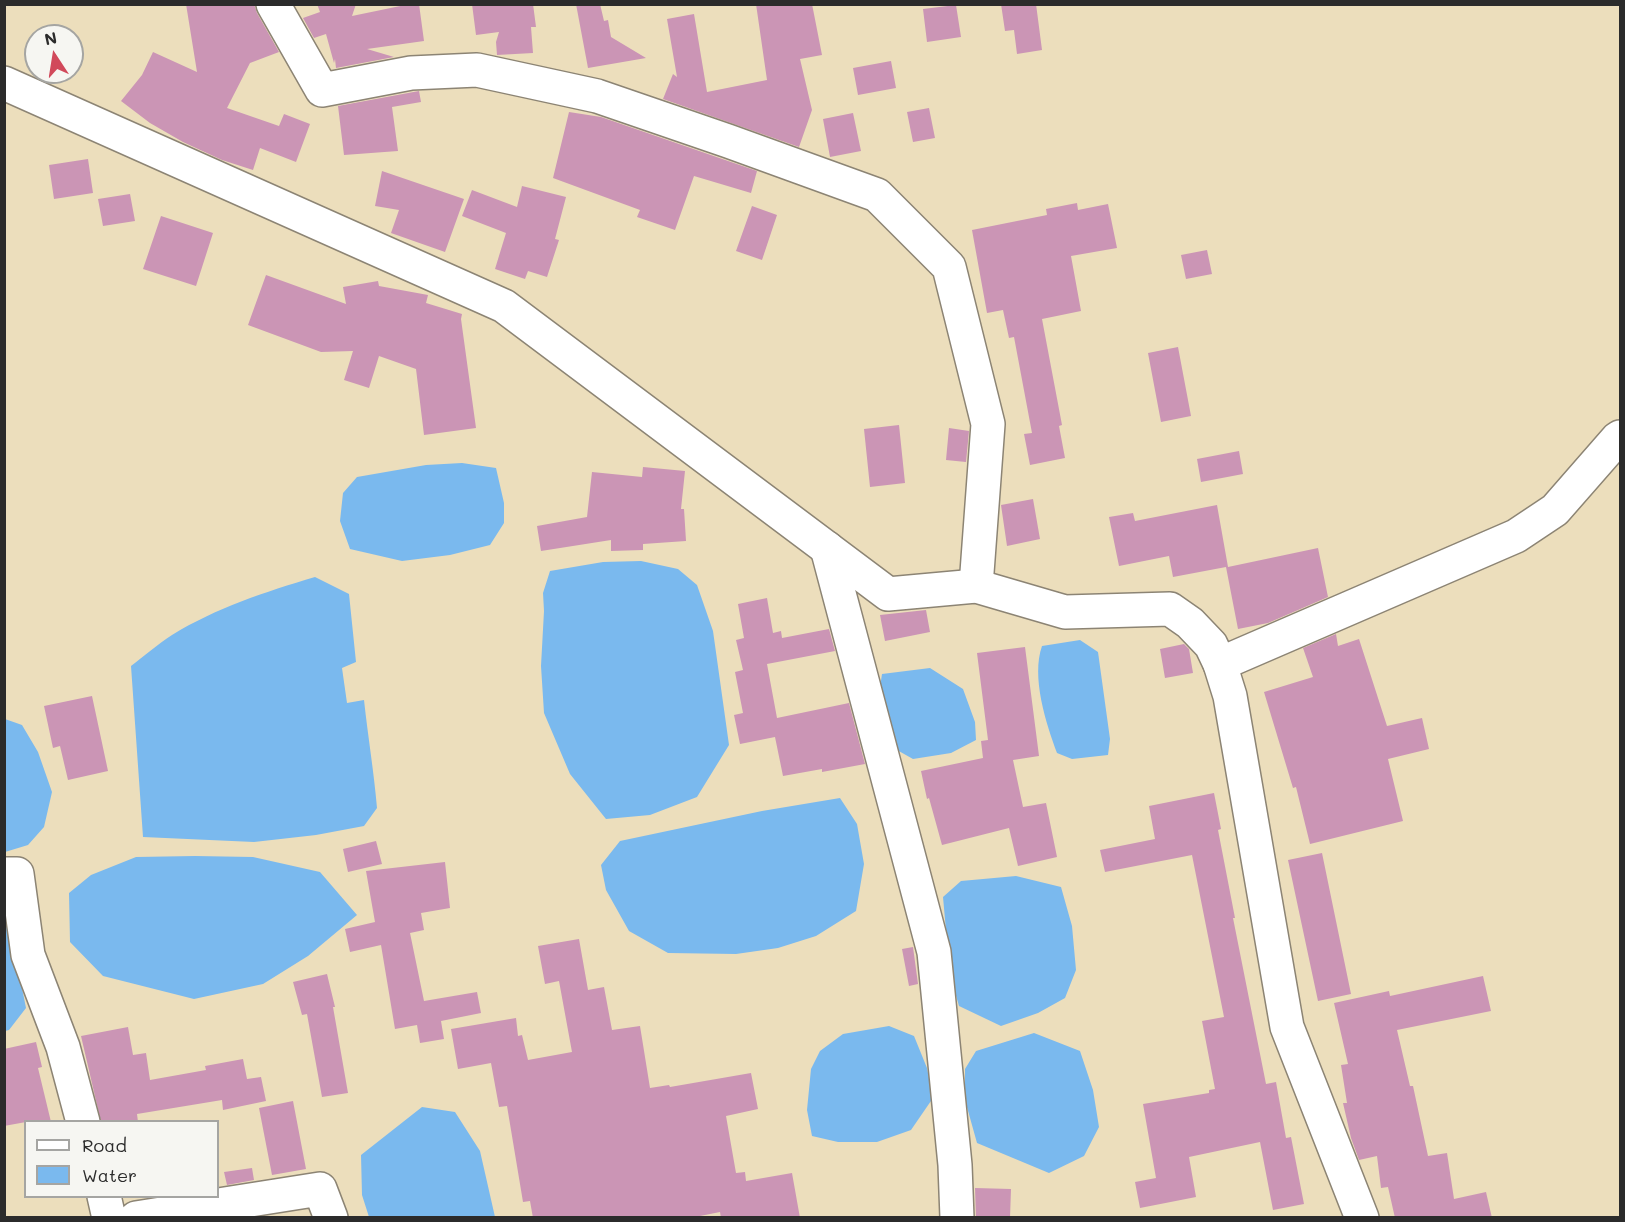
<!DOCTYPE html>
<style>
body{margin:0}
#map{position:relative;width:1625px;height:1222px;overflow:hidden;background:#ecdebc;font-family:Mali,sans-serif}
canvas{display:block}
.frame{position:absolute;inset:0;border:6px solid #2b2b2b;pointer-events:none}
.legend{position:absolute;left:24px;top:1120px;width:195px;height:78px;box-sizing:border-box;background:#f6f6f2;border:2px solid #a5a5a2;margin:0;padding:8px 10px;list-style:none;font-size:18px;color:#2b2b2b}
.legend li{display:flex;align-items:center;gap:12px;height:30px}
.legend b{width:30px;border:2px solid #a5a5a2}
.north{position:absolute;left:24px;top:24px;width:60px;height:60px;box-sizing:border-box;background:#f6f6f2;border:2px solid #a5a5a2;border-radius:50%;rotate:348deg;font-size:16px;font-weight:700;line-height:24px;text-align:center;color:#2b2b2b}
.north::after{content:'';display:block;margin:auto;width:21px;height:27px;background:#d1495b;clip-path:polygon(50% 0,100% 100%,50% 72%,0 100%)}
</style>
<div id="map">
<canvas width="1625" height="1222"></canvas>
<div class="frame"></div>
<ul class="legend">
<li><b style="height:8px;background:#fff"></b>Road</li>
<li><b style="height:16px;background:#7ab9ee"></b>Water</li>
</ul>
<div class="north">N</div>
</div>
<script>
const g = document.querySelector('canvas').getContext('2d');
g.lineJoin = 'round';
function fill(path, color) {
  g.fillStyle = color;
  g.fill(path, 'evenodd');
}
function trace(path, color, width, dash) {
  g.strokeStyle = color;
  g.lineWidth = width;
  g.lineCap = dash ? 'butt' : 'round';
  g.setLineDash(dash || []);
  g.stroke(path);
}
fill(new Path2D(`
 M 462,463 L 496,468 L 504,503 L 504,523 L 490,545 L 450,555 L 402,561 L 350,549 L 340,521 L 343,493 L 357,477 L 426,465 Z
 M 641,561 L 678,569 L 697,585 L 713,631 L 729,745 L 697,797 L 650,815 L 606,819 L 570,774 L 544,713 L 541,666 L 544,611 L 543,593 L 550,571 L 603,562 Z
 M 315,577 L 349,594 L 356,662 L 342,668 L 347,703 L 364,700 C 368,737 374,772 377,808 L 364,826 L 316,835 L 254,842 L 143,837 L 131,666 C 144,656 158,644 172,635 C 216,608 265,592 315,577 Z
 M 1080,640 L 1098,652 L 1110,739 L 1108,755 L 1072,759 L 1057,753 C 1046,723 1031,677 1042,646 Z
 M 930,668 L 963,689 L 975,722 L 976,740 L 951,753 L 913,759 L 897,750 L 879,694 L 882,674 Z
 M 5,719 L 22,725 L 38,752 L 52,792 L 44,827 L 28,845 L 5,852 Z
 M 840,798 L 857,824 L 864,864 L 856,911 L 816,936 L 778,948 L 736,954 L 668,953 L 629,931 L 606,890 L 601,865 L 620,841 L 762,811 Z
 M 195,856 L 253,857 L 320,872 L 357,915 L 308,956 L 263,984 L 194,999 L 103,976 L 70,942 L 69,893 L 91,875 L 136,857 Z
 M 1016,876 L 1061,887 L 1072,926 L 1076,970 L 1065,998 L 1038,1013 L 1001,1026 L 959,1006 L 950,975 L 943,897 L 961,881 Z
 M 4,909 L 7,913 L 26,1008 L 9,1030 L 5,1031 Z
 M 889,1026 L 914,1036 L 927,1068 L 933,1098 L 911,1130 L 877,1142 L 838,1142 L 812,1136 L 807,1110 L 811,1069 L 820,1051 L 843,1034 Z
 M 1034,1033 L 1080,1051 L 1093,1090 L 1099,1127 L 1084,1156 L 1049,1173 L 977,1143 L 965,1100 L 965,1069 L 976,1051 Z
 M 422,1107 L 455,1112 L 480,1151 L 495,1217 L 369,1217 L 362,1195 L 361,1155 Z`), '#7ab9ee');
fill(new Path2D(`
 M 186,4 L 254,4 L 257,13 L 279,52 L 250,63 L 227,108 L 279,126 L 284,114 L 310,124 L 296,162 L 260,148 L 253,170 L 222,160 L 183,142 L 150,123 L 121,101 L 142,75 L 153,52 L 197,72 Z
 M 317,4 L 356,4 L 352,16 L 410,4 L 419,4 L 424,41 L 367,49 L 394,57 L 336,68 L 335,59 L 334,63 L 326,34 L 314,38 L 303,18 L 320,12 Z
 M 472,4 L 533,4 L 536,27 L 531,27 L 533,53 L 497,55 L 496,42 L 499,32 L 476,35 Z
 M 576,4 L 600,4 L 604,21 L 608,20 L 611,37 L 646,58 L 588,68 Z
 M 756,4 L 812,4 L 822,55 L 800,59 L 812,110 L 799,147 L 663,99 L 673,74 L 677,77 L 667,19 L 694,14 L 707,92 L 767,80 Z
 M 1001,4 L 1036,4 L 1042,50 L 1017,54 L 1014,30 L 1005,31 Z
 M 956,5 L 961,37 L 927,42 L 923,9 Z
 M 891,61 L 896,88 L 858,95 L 853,68 Z
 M 419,91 L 421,102 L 392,107 L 398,151 L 344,155 L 338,106 Z
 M 929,108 L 935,138 L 913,142 L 907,112 Z
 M 569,112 L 601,117 L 757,171 L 751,193 L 694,176 L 675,230 L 637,217 L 640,210 L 553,178 Z
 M 853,113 L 861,151 L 830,157 L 823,119 Z
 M 88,159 L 93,193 L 54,199 L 49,165 Z
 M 382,171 L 464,199 L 445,252 L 391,233 L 399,210 L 375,206 Z
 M 522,186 L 566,197 L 555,239 L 559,240 L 547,277 L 528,271 L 525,279 L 495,269 L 506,233 L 462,216 L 472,190 L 517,207 Z
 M 130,194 L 135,221 L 103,226 L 98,199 Z
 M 1077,203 L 1078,210 L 1108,204 L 1117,248 L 1071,256 L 1081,311 L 1042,319 L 1062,425 L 1059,426 L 1065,458 L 1030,465 L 1024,434 L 1032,433 L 1014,337 L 1009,338 L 1003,310 L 987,313 L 972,230 L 1047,215 L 1046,209 Z
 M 752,206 L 777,215 L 762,260 L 736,251 Z
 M 161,216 L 213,233 L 196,286 L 143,269 Z
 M 1207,250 L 1212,274 L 1186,279 L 1181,255 Z
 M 266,275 L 346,304 L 343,287 L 378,281 L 379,286 L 428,295 L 426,303 L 462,314 L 461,319 L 476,428 L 424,435 L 416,369 L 379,356 L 369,388 L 344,380 L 353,351 L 321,352 L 248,325 Z
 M 1178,347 L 1191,416 L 1161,422 L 1148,353 Z
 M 899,425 L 905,483 L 870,487 L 864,429 Z
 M 949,428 L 969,431 L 966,462 L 946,460 Z
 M 1239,451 L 1243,474 L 1201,482 L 1197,459 Z
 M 643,467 L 685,471 L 681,509 L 684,509 L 686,541 L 643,544 L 643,550 L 611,551 L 611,540 L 541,551 L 537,526 L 587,517 L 592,472 L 642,477 Z
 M 1033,499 L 1040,539 L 1007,546 L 1001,505 Z
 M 1217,505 L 1228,567 L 1318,548 L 1328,597 L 1268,623 L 1238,629 L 1226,567 L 1173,577 L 1169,556 L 1119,566 L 1109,517 L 1133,513 L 1135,521 Z
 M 767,598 L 773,633 L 781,631 L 782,638 L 829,629 L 835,651 L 767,664 L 777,718 L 849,703 L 865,764 L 822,772 L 822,769 L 783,776 L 775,737 L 740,744 L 734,715 L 743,713 L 735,672 L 743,670 L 736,640 L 744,638 L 738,604 Z
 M 926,610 L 930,632 L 885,641 L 880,615 Z
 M 1336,634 L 1338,646 L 1359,639 L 1387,726 L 1422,718 L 1429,749 L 1388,759 L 1403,821 L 1310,844 L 1296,787 L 1293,788 L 1264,692 L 1313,677 L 1303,648 Z
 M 1184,644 L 1189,649 L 1193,673 L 1165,678 L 1160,649 Z
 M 1025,647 L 1039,756 L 1013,760 L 1023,807 L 1046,803 L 1057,857 L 1018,866 L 1009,828 L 942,845 L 929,798 L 927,799 L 921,771 L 983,758 L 981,741 L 988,740 L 977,653 Z
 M 92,696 L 108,771 L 68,780 L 60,746 L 53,748 L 44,706 Z
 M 1214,793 L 1221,829 L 1218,830 L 1235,918 L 1233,918 L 1266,1084 L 1276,1082 L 1286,1138 L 1291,1137 L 1304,1204 L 1273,1210 L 1260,1142 L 1189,1157 L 1196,1197 L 1140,1208 L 1135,1182 L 1156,1178 L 1143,1104 L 1209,1093 L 1209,1090 L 1215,1089 L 1202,1021 L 1224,1017 L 1192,855 L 1105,872 L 1100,850 L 1155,839 L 1149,806 Z
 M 376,841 L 382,864 L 348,872 L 343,849 Z
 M 1322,853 L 1351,994 L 1318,1001 L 1288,860 Z
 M 445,862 L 450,908 L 421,913 L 424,930 L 410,933 L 424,1001 L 477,992 L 481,1013 L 441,1021 L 444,1039 L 420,1043 L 417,1025 L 395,1029 L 381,945 L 350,952 L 345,929 L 375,922 L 366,871 Z
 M 579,939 L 588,990 L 604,987 L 612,1030 L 640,1026 L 650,1088 L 669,1085 L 670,1087 L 751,1073 L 758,1109 L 726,1116 L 736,1173 L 745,1172 L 746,1181 L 792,1173 L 800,1218 L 721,1218 L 720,1212 L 690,1218 L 533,1218 L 530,1201 L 523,1202 L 507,1106 L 499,1107 L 491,1063 L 458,1069 L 451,1029 L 516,1018 L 518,1036 L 522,1035 L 528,1060 L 572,1052 L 559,981 L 545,984 L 538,946 Z
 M 913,947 L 918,984 L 909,986 L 902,949 Z
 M 327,974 L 335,1007 L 333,1007 L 348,1093 L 322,1097 L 307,1014 L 302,1015 L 293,982 Z
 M 1483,976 L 1491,1011 L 1397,1030 L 1410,1086 L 1413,1086 L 1428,1156 L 1447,1153 L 1454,1199 L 1486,1192 L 1492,1218 L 1395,1218 L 1388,1187 L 1381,1188 L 1377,1156 L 1359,1160 L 1351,1138 L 1343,1103 L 1347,1103 L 1341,1065 L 1348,1064 L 1334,1003 L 1389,991 L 1390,996 Z
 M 128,1027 L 133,1055 L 146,1053 L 150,1080 L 206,1070 L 205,1066 L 243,1059 L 247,1079 L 261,1077 L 266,1101 L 223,1110 L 222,1100 L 137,1114 L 138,1122 L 101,1122 L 81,1036 Z
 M 36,1042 L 42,1067 L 38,1068 L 51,1122 L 26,1122 L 4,1126 L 4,1049 Z
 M 293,1101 L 306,1169 L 272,1175 L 259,1108 Z
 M 252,1168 L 254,1180 L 227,1185 L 224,1172 Z
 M 975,1188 L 1011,1189 L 1010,1218 L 976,1218 Z`), '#cb95b5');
const minor = new Path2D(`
 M 273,4 L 322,90 L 411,73 L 477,70 L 597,96 L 728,141 L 877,195 L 949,267 L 988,424 L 976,586
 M 827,548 L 934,952 L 955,1165 L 957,1218
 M 1220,664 L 1516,536 L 1555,510 L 1617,439 L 1620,437
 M 4,874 L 17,874 L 28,955 L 63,1047 L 83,1122
 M 104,1196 L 109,1218
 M 136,1218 L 320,1189 L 331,1218`);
const tertiary = new Path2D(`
 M 4,83 L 504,306 L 888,594 L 976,586 L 1065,612 L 1170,609 L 1190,623 L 1211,645 L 1220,664 L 1230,696 L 1287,1027 L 1362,1218`);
trace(minor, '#8c8474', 36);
trace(tertiary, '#8c8474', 36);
trace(minor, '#fff', 33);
trace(tertiary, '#fff', 33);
</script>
